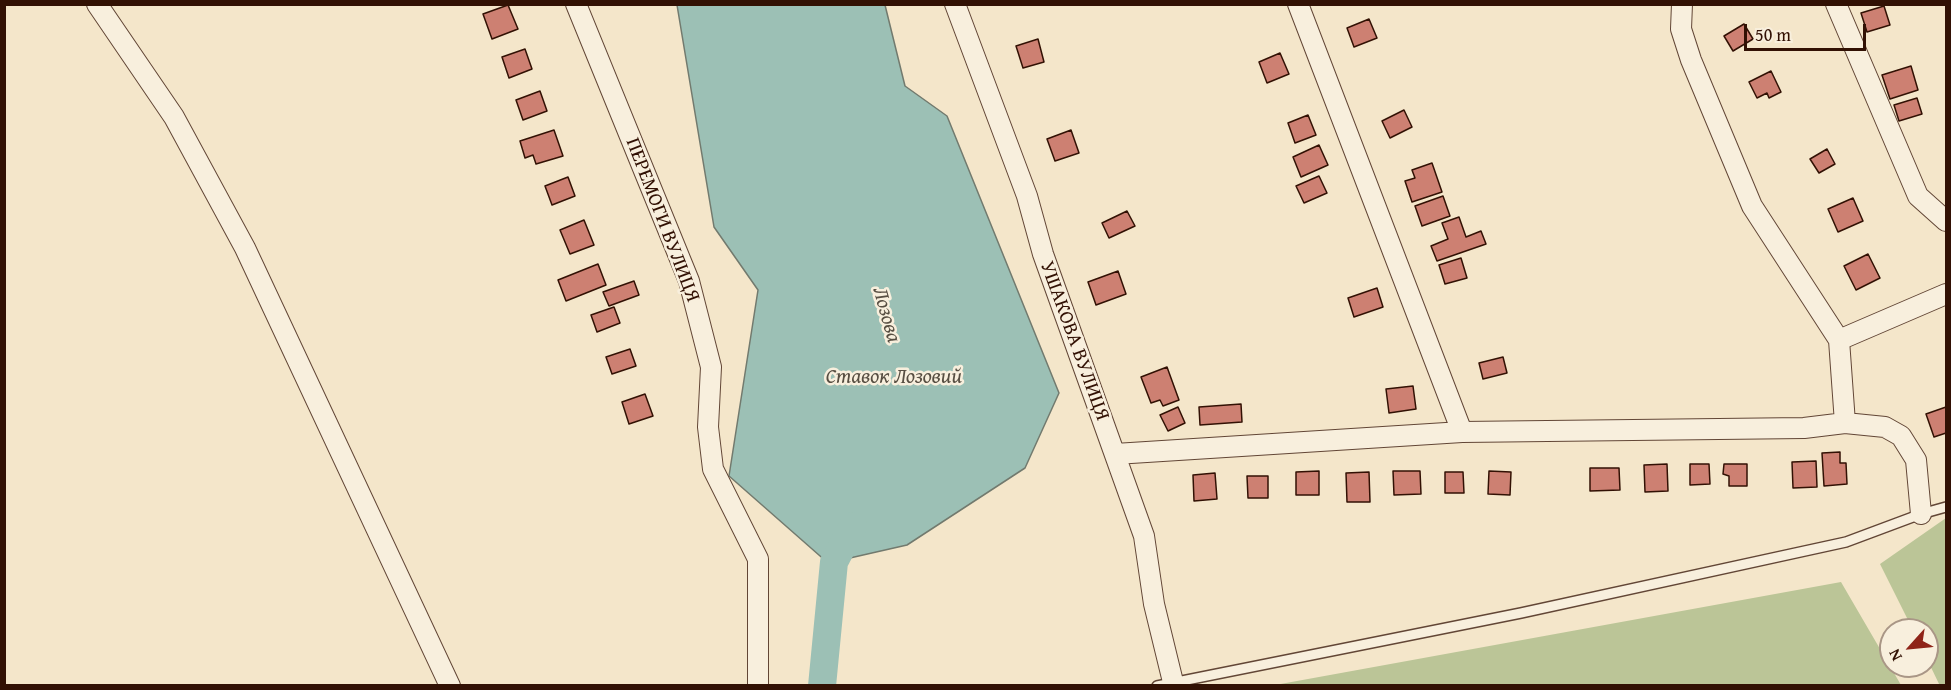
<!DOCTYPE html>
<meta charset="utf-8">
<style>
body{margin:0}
#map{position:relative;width:1951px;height:690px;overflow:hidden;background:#f4e6ca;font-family:"Gentium Book Plus",serif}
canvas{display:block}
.frame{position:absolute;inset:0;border:6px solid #321104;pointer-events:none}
.north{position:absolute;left:1879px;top:618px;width:60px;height:60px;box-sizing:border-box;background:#f8efdd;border:2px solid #a99686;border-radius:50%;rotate:243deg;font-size:16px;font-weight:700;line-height:24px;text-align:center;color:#321104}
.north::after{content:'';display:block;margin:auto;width:21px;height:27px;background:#8f2418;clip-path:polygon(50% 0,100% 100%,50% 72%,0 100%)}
.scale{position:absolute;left:1744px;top:24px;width:122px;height:27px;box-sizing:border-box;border:3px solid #321104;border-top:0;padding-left:8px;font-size:18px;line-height:21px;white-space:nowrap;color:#321104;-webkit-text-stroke:4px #f8efdd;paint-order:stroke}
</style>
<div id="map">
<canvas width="1951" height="690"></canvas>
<div class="frame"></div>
<div class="north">N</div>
<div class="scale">50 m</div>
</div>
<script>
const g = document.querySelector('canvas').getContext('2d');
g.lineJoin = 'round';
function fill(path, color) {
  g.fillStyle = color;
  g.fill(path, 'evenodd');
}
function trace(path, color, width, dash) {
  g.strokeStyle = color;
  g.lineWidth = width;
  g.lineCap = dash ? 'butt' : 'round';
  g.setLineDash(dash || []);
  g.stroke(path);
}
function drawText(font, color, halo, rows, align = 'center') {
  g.font = font + ' "Gentium Book Plus",serif';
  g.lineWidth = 5;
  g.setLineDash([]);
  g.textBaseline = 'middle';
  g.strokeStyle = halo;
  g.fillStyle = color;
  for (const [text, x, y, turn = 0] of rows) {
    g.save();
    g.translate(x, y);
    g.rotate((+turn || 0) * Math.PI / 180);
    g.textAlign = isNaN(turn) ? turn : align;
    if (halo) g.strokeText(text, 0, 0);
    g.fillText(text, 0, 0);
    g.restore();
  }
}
fill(new Path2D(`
 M 1946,518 L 1946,685 L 1940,686 L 1927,659 L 1927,630 L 1913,630 L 1880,564 Z
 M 1841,582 L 1901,685 L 1275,685 Z`), '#bbc597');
const water = new Path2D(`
 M 677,5 L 885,5 L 905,86 L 947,116 L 1059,393 L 1025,468 L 907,545 L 828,563 L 729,476 L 758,290 L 714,227 Z`);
fill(water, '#9cc0b5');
trace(water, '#727a6e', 1.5);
trace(new Path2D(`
 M 822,686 L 834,562 L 853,526`), '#9cc0b5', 28);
const building = new Path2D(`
 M 508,5 L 518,29 L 492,39 L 483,14 Z
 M 1884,6 L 1890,25 L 1867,32 L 1861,13 Z
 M 1369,19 L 1377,38 L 1354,47 L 1347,28 Z
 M 1744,24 L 1753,39 L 1733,51 L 1724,36 Z
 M 1038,39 L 1044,62 L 1023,68 L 1016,46 Z
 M 525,49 L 532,69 L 509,78 L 502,57 Z
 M 1280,53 L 1289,74 L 1267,83 L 1259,62 Z
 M 1911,66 L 1918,90 L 1890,99 L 1882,75 Z
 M 1771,71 L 1781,92 L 1769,98 L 1767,93 L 1757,98 L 1749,82 Z
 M 540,91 L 547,111 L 523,120 L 516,100 Z
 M 1917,98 L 1922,114 L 1899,121 L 1894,105 Z
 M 1404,110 L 1412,127 L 1390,138 L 1382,121 Z
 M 1308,115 L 1316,135 L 1295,143 L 1288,123 Z
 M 554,130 L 563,156 L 536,164 L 533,155 L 525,158 L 520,141 Z
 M 1071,130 L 1079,153 L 1055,161 L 1047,139 Z
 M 1319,145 L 1328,165 L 1301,177 L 1293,157 Z
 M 1827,149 L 1835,164 L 1819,173 L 1810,159 Z
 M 1432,163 L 1442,192 L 1412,202 L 1405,181 L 1415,178 L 1412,170 Z
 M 1319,176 L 1327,193 L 1304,203 L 1296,186 Z
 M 568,177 L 575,196 L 552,205 L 545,186 Z
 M 1443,196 L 1450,216 L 1422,226 L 1415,206 Z
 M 1853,198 L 1863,221 L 1838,232 L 1828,209 Z
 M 1127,211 L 1135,226 L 1109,238 L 1102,223 Z
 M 1459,217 L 1466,237 L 1481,231 L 1486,244 L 1437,261 L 1431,246 L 1448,239 L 1442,223 Z
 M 584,220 L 594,245 L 570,254 L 560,230 Z
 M 1868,254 L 1880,278 L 1856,290 L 1844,266 Z
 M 1461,258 L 1467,278 L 1445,284 L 1439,265 Z
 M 598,264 L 606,285 L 566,301 L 558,280 Z
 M 1118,271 L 1126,294 L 1096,305 L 1088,282 Z
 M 634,281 L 639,295 L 609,306 L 603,292 Z
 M 1377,288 L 1383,307 L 1354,317 L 1348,298 Z
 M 614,307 L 620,323 L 597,332 L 591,315 Z
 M 630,349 L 636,366 L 612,374 L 606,357 Z
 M 1503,357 L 1507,373 L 1483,379 L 1479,363 Z
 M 1167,367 L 1179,400 L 1163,406 L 1160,400 L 1151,403 L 1141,377 Z
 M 1413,386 L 1416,409 L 1389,413 L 1386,389 Z
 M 645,394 L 653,416 L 629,424 L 622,402 Z
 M 1241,404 L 1242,422 L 1200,425 L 1199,407 Z
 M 1178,407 L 1185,423 L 1168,431 L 1160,415 Z
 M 1946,407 L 1946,433 L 1934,437 L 1926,414 Z
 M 1840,452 L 1840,463 L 1846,463 L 1847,484 L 1824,486 L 1822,453 Z
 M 1816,461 L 1817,487 L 1793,488 L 1792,462 Z
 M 1667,464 L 1668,491 L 1645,492 L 1644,465 Z
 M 1690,464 L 1709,464 L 1710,484 L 1690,485 Z
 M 1724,464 L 1747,464 L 1747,486 L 1729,486 L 1729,476 L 1723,474 Z
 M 1590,468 L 1619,468 L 1620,490 L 1590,491 Z
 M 1319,471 L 1319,495 L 1296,495 L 1296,472 Z
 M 1393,471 L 1420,471 L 1421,494 L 1394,495 Z
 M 1489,471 L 1511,472 L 1510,495 L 1488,494 Z
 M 1369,472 L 1370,502 L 1347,502 L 1346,473 Z
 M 1445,472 L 1463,472 L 1464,493 L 1445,493 Z
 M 1215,473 L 1217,499 L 1194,501 L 1193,475 Z
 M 1247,476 L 1268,476 L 1268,498 L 1248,498 Z`);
fill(building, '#cd8072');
trace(building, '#321104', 1.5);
const lane = new Path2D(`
 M 1157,686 L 1521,613 L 1846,542 L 1921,514 L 1946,507`);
const street = new Path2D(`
 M 97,4 L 174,117 L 245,248 L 450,686
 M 576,4 L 689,281 L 711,367 L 708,427 L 713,469 L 758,559 L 758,686
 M 955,4 L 1027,196 L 1043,254 L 1144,536 L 1154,604 L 1173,682
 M 1298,4 L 1462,432
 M 1682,4 L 1681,29 L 1691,60 L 1752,206 L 1839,340 L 1845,423
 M 1836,4 L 1918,196 L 1946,221
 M 1839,340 L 1946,294
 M 1115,454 L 1462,432 L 1804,428 L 1845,423 L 1885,427 L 1901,436 L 1916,460 L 1921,514`);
trace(lane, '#624636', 12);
trace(street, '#624636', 22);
trace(lane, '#f8efdd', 9);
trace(street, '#f8efdd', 20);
drawText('20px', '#321104', '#f8efdd', [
 ["ПЕРЕМОГИ ВУЛИЦЯ",662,220,69],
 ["УШАКОВА ВУЛИЦЯ",1074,341,70]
]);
drawText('italic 21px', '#574e42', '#f8efdd', [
 ["Лозова",886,315,74],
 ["Ставок Лозовий",894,378]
]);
</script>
